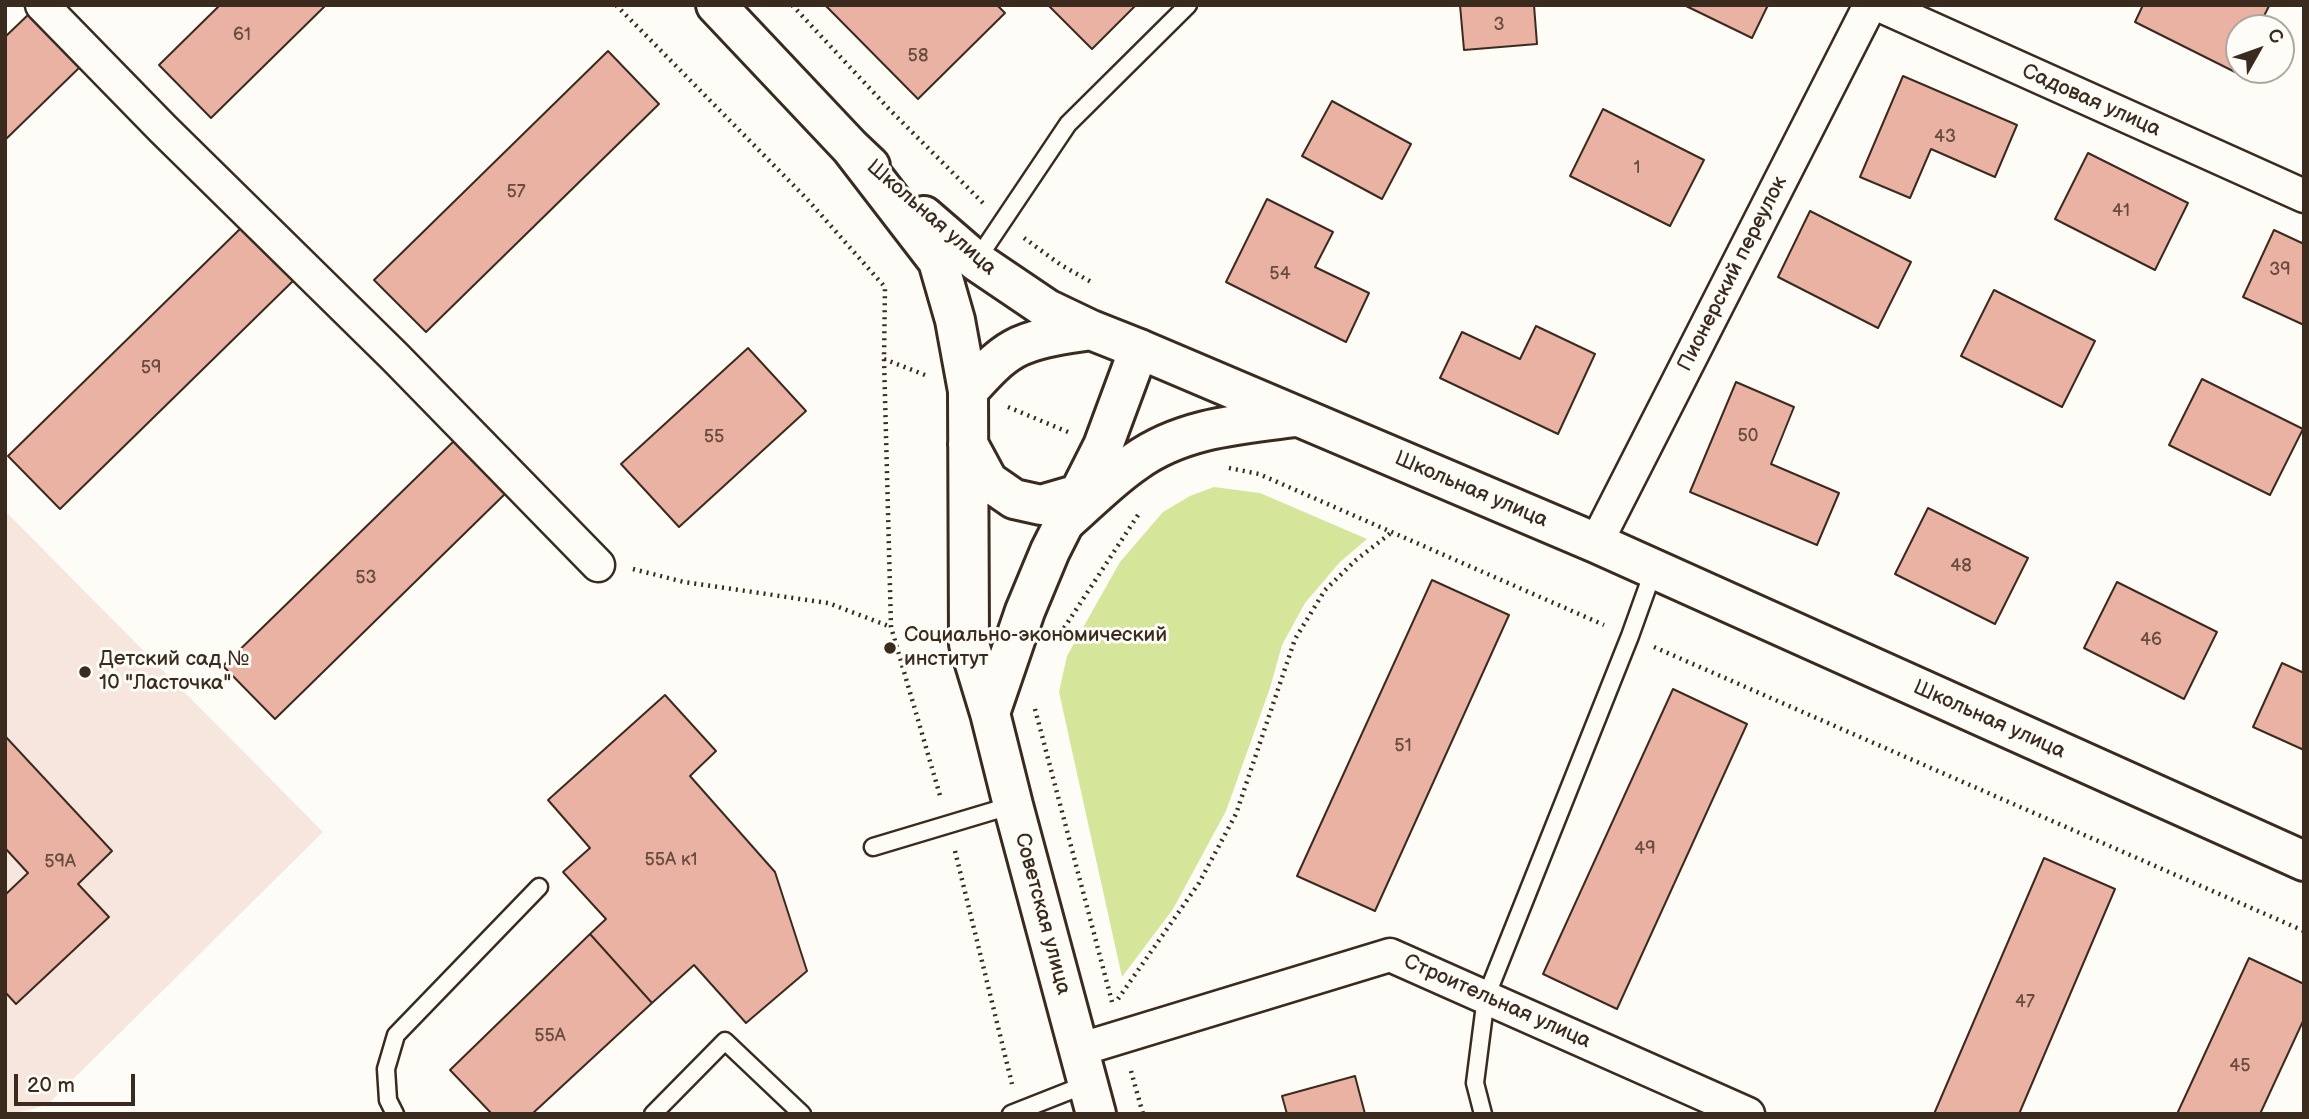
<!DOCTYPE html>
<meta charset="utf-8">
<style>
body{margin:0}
#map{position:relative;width:2309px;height:1119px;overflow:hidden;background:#fdfcf7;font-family:"Balsamiq Sans",sans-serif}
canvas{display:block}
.frame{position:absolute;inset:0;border:7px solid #3b2a1e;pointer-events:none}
.north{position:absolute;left:2225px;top:14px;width:70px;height:70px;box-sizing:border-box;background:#fdfcf7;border:2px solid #afa8a0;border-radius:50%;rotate:50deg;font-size:19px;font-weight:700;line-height:28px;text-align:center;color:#3b2a1e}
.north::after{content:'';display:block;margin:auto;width:24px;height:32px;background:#3b2a1e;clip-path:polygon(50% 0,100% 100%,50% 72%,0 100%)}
.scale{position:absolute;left:14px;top:1074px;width:121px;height:32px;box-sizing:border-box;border:4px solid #3b2a1e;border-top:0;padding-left:9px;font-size:21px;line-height:24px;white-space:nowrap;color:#3b2a1e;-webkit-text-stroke:5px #fdfcf7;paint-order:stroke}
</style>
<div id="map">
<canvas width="2309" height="1119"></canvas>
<div class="frame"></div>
<div class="north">С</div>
<div class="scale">20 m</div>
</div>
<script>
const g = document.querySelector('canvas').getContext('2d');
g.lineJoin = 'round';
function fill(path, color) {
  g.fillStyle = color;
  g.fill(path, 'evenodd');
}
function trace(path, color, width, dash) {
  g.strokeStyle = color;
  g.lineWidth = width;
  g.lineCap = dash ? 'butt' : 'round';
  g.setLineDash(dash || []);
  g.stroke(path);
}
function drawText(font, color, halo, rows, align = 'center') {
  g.font = font + ' "Balsamiq Sans",sans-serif';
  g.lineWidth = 6;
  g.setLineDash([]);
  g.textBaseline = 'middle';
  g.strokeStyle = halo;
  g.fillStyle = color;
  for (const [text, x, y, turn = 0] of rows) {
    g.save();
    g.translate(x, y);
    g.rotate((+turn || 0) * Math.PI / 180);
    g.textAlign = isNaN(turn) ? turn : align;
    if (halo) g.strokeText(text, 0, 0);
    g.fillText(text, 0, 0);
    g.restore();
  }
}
fill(new Path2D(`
 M 5,511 L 323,832 L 47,1105 L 13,1114 L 5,1114 Z`), '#f7e6de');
fill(new Path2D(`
 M 1214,487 L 1260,493 L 1367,539 L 1340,562 L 1305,603 L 1282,645 L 1270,688 L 1226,811 L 1173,909 L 1122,977 L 1059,692 L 1067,656 L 1120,562 L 1163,512 L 1190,496 Z`), '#d5e69a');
const building = new Path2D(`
 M 220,5 L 326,5 L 211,118 L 159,65 Z
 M 825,5 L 997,5 L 1005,13 L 918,99 Z
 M 1048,5 L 1136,5 L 1092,49 Z
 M 1460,5 L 1534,5 L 1537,44 L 1464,50 Z
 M 1684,5 L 1768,5 L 1752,38 Z
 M 2143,5 L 2267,5 L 2269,6 L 2258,28 L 2239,28 L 2239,65 L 2235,72 L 2135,22 Z
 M 30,13 L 81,66 L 5,140 L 5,37 Z
 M 608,51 L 659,104 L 426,332 L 374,280 Z
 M 1903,76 L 2017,125 L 1995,177 L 1931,149 L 1910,198 L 1860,177 Z
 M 1332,101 L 1411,144 L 1382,199 L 1302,156 Z
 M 1603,109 L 1704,160 L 1670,226 L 1570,176 Z
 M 2088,153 L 2188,203 L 2155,270 L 2055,219 Z
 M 1267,199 L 1333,232 L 1315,267 L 1369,293 L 1346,342 L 1226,282 Z
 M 1810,211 L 1911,262 L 1878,328 L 1778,277 Z
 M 242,227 L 294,280 L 60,509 L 8,456 Z
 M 2274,230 L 2304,244 L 2304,325 L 2243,297 Z
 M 1994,290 L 2095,341 L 2062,407 L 1961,356 Z
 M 1536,326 L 1595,354 L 1558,434 L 1440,378 L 1462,332 L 1520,359 Z
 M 748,348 L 806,411 L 679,527 L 621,464 Z
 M 2202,379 L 2303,429 L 2270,495 L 2169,445 Z
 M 1736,382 L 1794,407 L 1771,464 L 1839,493 L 1817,545 L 1690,492 Z
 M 457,438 L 509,490 L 275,719 L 223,666 Z
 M 1928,508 L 2028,558 L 1995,624 L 1895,574 Z
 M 1432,580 L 1509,615 L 1375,911 L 1297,876 Z
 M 2117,582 L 2217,632 L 2184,699 L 2084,648 Z
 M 2282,663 L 2304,673 L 2304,750 L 2253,727 Z
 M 1673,689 L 1747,724 L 1617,1009 L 1543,974 Z
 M 665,695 L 716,751 L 690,776 L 775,872 L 807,971 L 746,1023 L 694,965 L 652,1003 L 590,934 L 606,919 L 563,872 L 590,848 L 548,800 Z
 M 5,736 L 112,851 L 78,884 L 109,917 L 16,1004 L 5,992 L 5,895 L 28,873 L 5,848 Z
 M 2044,858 L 2115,889 L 2019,1114 L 1934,1114 Z
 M 590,934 L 652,1003 L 532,1114 L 492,1114 L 450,1070 Z
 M 2249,958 L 2304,984 L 2304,1019 L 2260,1114 L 2177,1114 Z
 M 1355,1076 L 1365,1114 L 1287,1114 L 1282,1096 Z`);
fill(building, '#eab2a2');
trace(building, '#3b2a1e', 2);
const service = new Path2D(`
 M 976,261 L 1068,124 L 1188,5
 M 873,847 L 1013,805
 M 395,1114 L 388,1100 L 386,1069 L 396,1035 L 539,887
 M 653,1114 L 725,1041 L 802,1114
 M 1011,1114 L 1087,1084
 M 1483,1114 L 1475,1083 L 1486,997 L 1630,636 L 1654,569`);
const minor = new Path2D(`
 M 42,5 L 163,129 L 395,357 L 598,565
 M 1879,5 L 2304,196
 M 1596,543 L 1870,5
 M 1078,1050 L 1390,955 L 1748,1114`);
const tertiary = new Path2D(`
 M 1139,349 L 1596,543 L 2304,861
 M 1065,522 C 1088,502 1110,479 1135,462 C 1182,428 1240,424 1296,417`);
const secondary = new Path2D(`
 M 716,5 L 851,148 L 870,166
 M 851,148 L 938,261 L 955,320 L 968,391 L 969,644 L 990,713 L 1013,805 L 1096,1114
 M 924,216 L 976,261 L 1047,309 L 1091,330 L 1139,349 L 1103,446 L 1050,551 L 1025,611 L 990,713
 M 968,391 C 982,376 996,359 1014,349 C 1036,337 1066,334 1091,330
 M 968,444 L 988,481 L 1014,499 L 1041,505 L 1079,494`);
trace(service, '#3b2a1e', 21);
trace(minor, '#3b2a1e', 37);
trace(tertiary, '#3b2a1e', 44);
trace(secondary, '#3b2a1e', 44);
trace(new Path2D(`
 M 616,5 L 806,198 L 885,287 L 884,359 L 891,627 L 941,799
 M 792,5 L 889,109 L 983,203
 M 1024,238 L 1061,265 L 1093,283
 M 884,359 L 925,375
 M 1008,407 L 1068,432
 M 1229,468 L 1259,474 L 1604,625
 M 633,569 L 684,582 L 828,603 L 891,627
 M 1064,628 L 1140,512
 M 1654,647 L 2304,931
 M 1035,709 L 1112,1002
 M 955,851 L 1012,1084
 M 1118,999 L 1199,883 L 1236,814 L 1295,639 L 1325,590 L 1356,560 L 1392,532
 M 1131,1071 L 1143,1114`), '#3b2a1e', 4.5, [2, 5]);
trace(service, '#fdfcf7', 16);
trace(minor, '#fdfcf7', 32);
trace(tertiary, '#fdfcf7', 38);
trace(secondary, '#fdfcf7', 38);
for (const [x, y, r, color] of [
 [890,648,7,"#3b2a1e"],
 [85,672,7,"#3b2a1e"]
]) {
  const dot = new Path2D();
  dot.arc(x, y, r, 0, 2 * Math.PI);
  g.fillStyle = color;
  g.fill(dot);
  trace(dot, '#fdfcf7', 2.5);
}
drawText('18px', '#674c3f', null, [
 ["3",1499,25],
 ["61",242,35],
 ["58",918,56],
 ["43",1945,137],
 ["1",1637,168],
 ["57",516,192],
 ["41",2121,211],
 ["39",2280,270],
 ["54",1280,274],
 ["59",151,368],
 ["50",1748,436],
 ["55",714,437],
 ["48",1961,566],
 ["53",366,578],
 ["46",2151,640],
 ["51",1403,746],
 ["49",1645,849],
 ["55А к1",671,860],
 ["59А",60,862],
 ["47",2025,1002],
 ["55А",550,1036],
 ["45",2240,1066]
]);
drawText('21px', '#3b2a1e', '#fdfcf7', [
 ["Садовая улица",2091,101,24],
 ["Школьная улица",931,218,41],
 ["Пионерский переулок",1733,274,-63],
 ["Школьная улица",1471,490,23],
 ["Школьная улица",1989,720,24],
 ["Советская улица",1042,914,75],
 ["Строительная улица",1497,1002,24]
]);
drawText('21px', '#3b2a1e', '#fdfcf7', [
 ["Социально-экономический",904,636],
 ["институт",904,660],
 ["Детский сад №",99,660],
 ["10 \"Ласточка\"",99,684]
], 'left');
</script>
